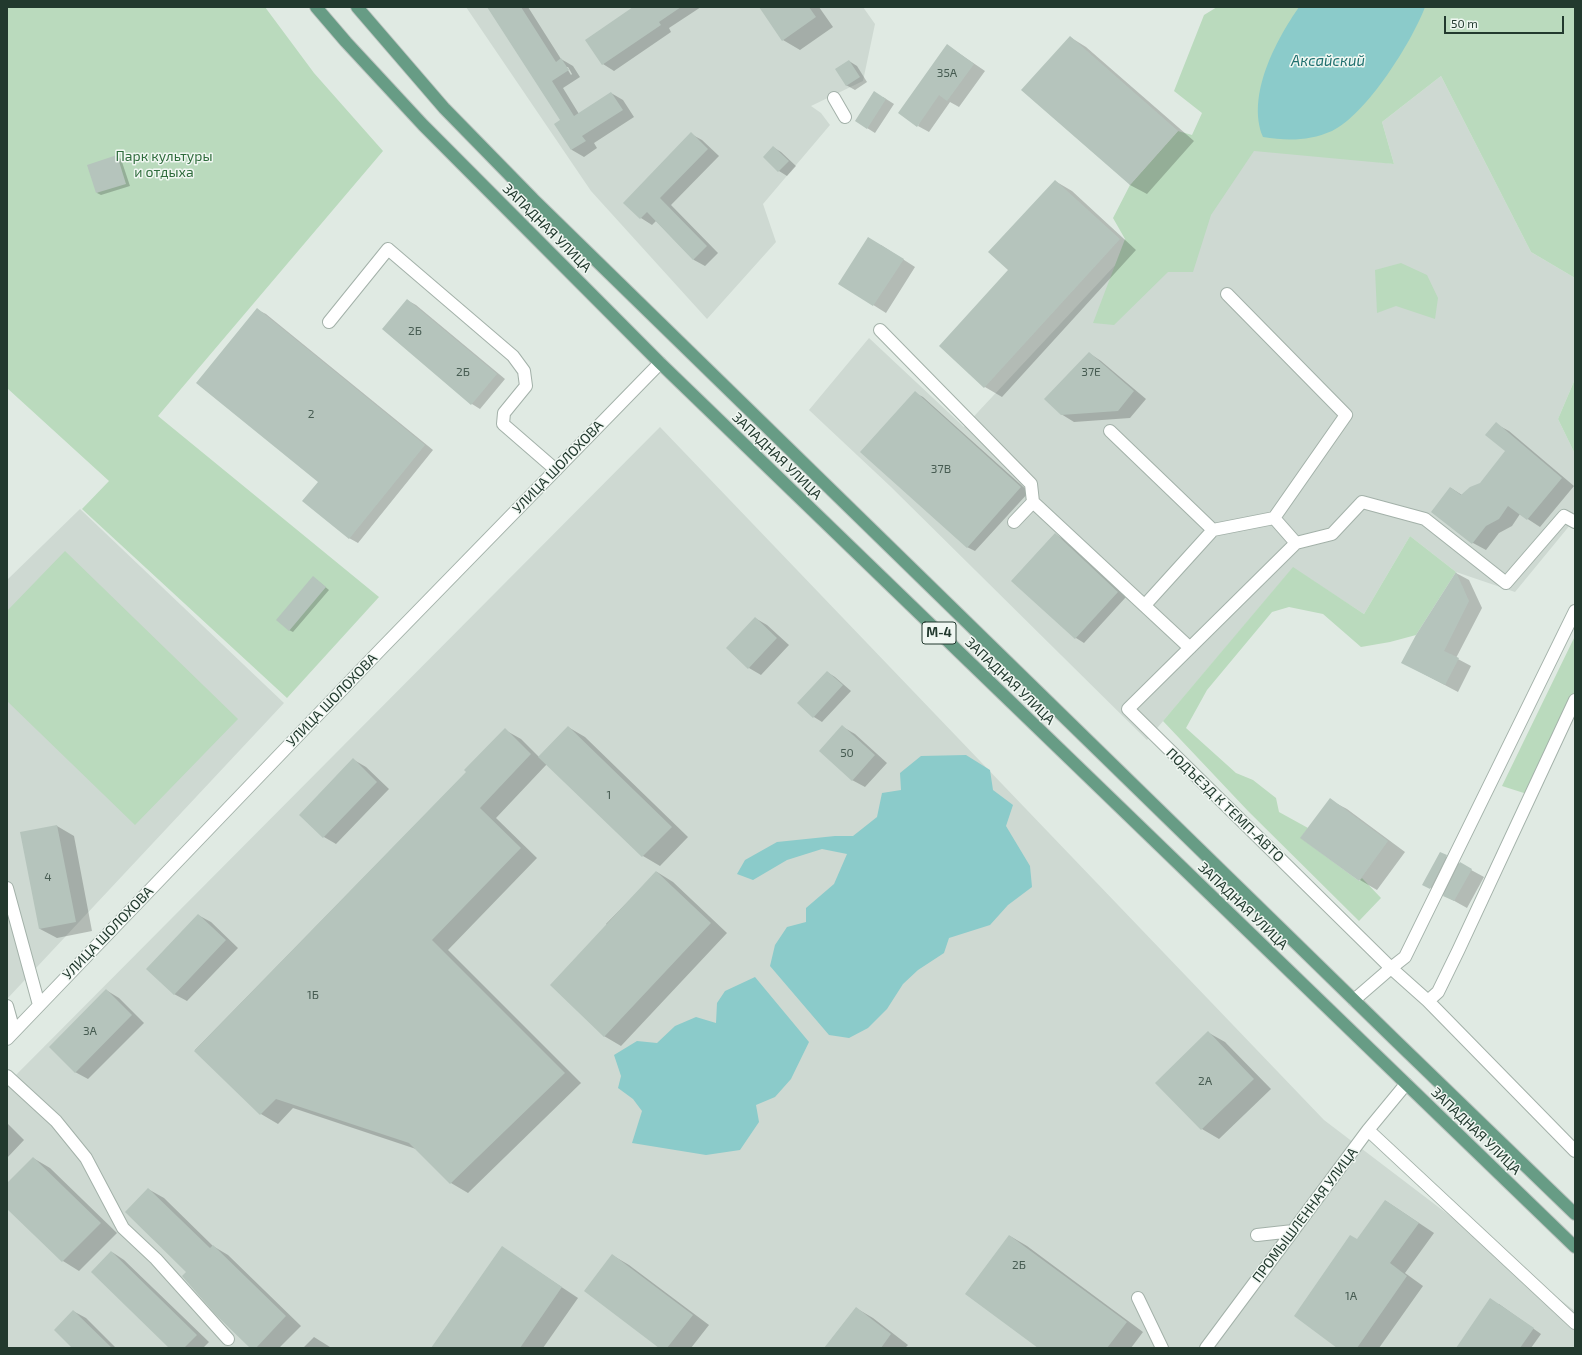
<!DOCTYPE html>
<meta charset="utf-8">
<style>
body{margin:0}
#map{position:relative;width:1582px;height:1355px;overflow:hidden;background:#e0eae3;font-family:"Exo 2",sans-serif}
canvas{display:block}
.frame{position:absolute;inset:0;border:8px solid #22392e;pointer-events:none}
.scale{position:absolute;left:1444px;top:16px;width:120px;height:18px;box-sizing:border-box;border:2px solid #22392e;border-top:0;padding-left:5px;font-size:12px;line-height:14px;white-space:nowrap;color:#22392e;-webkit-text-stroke:3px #f0f7f2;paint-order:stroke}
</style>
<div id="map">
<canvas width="1582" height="1355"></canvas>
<div class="frame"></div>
<div class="scale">50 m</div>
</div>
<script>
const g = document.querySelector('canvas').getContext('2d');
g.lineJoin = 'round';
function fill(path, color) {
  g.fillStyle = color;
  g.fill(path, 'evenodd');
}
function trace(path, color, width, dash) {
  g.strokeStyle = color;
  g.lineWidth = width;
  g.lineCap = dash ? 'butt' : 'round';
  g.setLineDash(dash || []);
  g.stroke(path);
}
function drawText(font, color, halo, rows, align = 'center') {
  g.font = font + ' "Exo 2",sans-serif';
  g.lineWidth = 3;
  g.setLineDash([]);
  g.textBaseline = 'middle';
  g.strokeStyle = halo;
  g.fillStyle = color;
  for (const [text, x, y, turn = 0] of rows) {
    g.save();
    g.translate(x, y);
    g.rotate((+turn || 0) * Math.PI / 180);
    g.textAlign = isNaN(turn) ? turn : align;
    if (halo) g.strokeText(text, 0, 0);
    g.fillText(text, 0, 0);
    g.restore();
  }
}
fill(new Path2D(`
 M 466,7 L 863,7 L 875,24 L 863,81 L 811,106 L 821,113 L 830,125 L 763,204 L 776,242 L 707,319 L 591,191 Z
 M 1441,76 L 1531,252 L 1575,278 L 1575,379 L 1558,419 L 1575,454 L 1575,519 L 1515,592 L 1456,572 L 1410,536 L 1364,614 L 1293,568 L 1147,740 L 890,486 L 809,410 L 869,338 L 964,427 L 1230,142 L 1394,164 L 1382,122 Z
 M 660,427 L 1324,1120 L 1575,1311 L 1575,1348 L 7,1348 L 7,1084 Z
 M 80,509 L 284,703 L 7,999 L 7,580 Z`), '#ced9d2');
fill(new Path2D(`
 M 7,7 L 265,7 L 314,73 L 383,151 L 158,416 L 379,597 L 287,698 L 82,509 L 109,481 L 7,388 Z
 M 1217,7 L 1575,7 L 1575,278 L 1531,252 L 1441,76 L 1382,122 L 1394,164 L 1254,151 L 1211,215 L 1193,272 L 1168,272 L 1114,325 L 1093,323 L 1125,239 L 1113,218 L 1130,185 L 1178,131 L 1192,135 L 1202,113 L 1174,91 L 1204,15 Z
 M 1401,263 L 1427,275 L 1438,298 L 1435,319 L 1396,306 L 1377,313 L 1375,270 Z
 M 1575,379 L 1575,454 L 1558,419 Z
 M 1410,536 L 1456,572 L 1416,635 L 1390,642 L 1361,647 L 1323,614 L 1289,607 L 1272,612 L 1207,690 L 1186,728 L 1236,773 L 1253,780 L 1276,798 L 1279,812 L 1308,828 L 1301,838 L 1359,881 L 1362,878 L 1381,898 L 1359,921 L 1248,811 L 1163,721 L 1293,567 L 1364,614 Z
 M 65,551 L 238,719 L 135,825 L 7,701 L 7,611 Z
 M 1575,636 L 1575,694 L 1527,794 L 1502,786 Z`), '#badabd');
fill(new Path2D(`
 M 1299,7 L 1425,7 C 1412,42 1366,115 1332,131 C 1309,141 1287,141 1263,137 C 1246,96 1276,40 1299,7 Z
 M 966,755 L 990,770 L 993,790 L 1013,805 L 1006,826 L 1030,866 L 1032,887 L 1008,905 L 990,925 L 949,938 L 944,953 L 918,970 L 903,984 L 887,1009 L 868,1028 L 849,1038 L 829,1035 L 770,966 L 775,945 L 787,927 L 806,922 L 806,908 L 834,884 L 847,854 L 822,849 L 787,860 L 753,880 L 737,874 L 745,860 L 777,842 L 835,836 L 853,836 L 877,817 L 882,793 L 901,790 L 900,773 L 921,756 Z
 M 755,977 L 809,1042 L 791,1079 L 775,1097 L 756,1105 L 759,1122 L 740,1150 L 706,1155 L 632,1143 L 642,1111 L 633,1099 L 618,1088 L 621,1076 L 614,1055 L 637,1041 L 657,1043 L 675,1026 L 696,1017 L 716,1023 L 717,1003 L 725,991 Z`), '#8bcbca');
fill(new Path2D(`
 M 488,7 L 528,7 L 561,59 L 573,66 L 580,77 L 563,88 L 579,114 L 611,93 L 623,100 L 634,117 L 594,143 L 597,148 L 584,157 L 572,150 L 556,124 L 561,120 ZM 566,67 L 568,67 L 572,74 L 571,75 Z
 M 634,7 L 701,7 L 669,28 L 671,32 L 614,71 L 603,64 Z
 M 760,7 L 819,7 L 833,27 L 800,50 L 783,40 Z
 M 1070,37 L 1086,47 L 1194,141 L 1147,194 L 1130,185 Z
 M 947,45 L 985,71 L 959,107 L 950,102 L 929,132 L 918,126 Z
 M 849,61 L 857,66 L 867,82 L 855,90 L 846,85 Z
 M 883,97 L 894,104 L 875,133 L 867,128 Z
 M 691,134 L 702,140 L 719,156 L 671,205 L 718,253 L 705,266 L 694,260 L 656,221 L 652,225 L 641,218 L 625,203 Z
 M 773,147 L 781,152 L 796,166 L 787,176 L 779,171 L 764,157 Z
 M 117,156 L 121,159 L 130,186 L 101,195 L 97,193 Z
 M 1055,181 L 1072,191 L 1136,250 L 1002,397 L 985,387 L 940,346 L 1009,270 Z
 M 881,245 L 915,267 L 886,313 L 840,284 Z
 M 407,300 L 416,305 L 505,379 L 480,409 L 472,404 Z
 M 258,310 L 266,314 L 433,450 L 358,543 L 349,538 L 319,482 Z
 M 1089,353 L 1101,361 L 1146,399 L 1130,418 L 1074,422 L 1061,414 Z
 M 915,393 L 923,397 L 1029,492 L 975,551 L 967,547 Z
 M 1496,424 L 1509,431 L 1574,486 L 1540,527 L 1520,514 L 1512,526 L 1499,533 L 1486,550 L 1473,543 L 1433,512 L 1451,488 L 1462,495 L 1481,484 L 1506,451 Z
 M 1055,534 L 1063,539 L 1126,597 L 1084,643 L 1076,638 L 1012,581 Z
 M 1456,573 L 1469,580 L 1482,608 L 1456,658 L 1471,666 L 1458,692 L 1403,663 Z
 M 317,580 L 329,590 L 293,632 L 289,630 Z
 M 755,618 L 767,625 L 789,645 L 761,675 L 749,668 Z
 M 827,672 L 835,677 L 851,691 L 822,722 L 814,717 L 798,703 Z
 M 568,727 L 585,737 L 688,837 L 660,866 L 643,856 L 547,764 L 496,818 L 537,858 L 448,950 L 581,1083 L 468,1193 L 451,1183 L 416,1149 L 293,1108 L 278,1124 L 261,1114 L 195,1050 L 467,772 L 505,730 L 521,739 L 539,757 Z
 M 843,727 L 855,734 L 887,763 L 865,787 L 852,780 Z
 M 354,760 L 366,767 L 389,789 L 336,844 L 324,837 L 301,815 Z
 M 1330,800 L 1347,809 L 1405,852 L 1377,890 L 1360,880 L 1302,838 Z
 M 57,826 L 74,836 L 92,931 L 57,938 L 40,929 Z
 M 1440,853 L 1484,877 L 1467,908 L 1424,884 Z
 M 657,872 L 673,882 L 727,933 L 621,1046 L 604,1036 L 608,926 L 606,924 Z
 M 198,915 L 211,922 L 238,948 L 187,1001 L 174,994 Z
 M 106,990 L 119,998 L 144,1023 L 88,1079 L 75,1072 Z
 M 1209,1033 L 1225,1042 L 1271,1089 L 1219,1139 L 1202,1129 L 1157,1083 Z
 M 7,1123 L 24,1140 L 7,1158 Z
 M 33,1158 L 50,1168 L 117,1233 L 79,1271 L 63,1261 L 7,1207 L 7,1185 Z
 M 148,1189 L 164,1198 L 213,1246 L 228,1255 L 301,1326 L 279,1348 L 252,1348 L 187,1272 Z
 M 1386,1201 L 1434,1233 L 1405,1273 L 1423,1286 L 1379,1348 L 1339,1348 L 1358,1240 Z
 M 1010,1236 L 1027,1246 L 1143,1332 L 1131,1348 L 1039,1348 Z
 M 503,1248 L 578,1298 L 543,1348 L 433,1348 Z
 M 112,1252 L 124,1260 L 209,1342 L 203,1348 L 171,1348 Z
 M 612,1255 L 629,1265 L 709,1325 L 691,1348 L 661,1348 Z
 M 1499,1304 L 1541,1334 L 1531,1348 L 1457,1348 Z
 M 856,1308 L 873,1318 L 908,1345 L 905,1348 L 825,1348 Z
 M 73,1311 L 86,1318 L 116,1348 L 74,1348 Z
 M 314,1337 L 330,1347 L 332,1348 L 303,1348 Z`), '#0003');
fill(new Path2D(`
 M 487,7 L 521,7 L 556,62 L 561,58 L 569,70 L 552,81 L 574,116 L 611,92 L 623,110 L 582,136 L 586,141 L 571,150 L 554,124 L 560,120 Z
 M 633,7 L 681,7 L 659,22 L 661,25 L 602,65 L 585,40 Z
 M 759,7 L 809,7 L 816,17 L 782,41 Z
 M 1070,36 L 1178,131 L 1130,185 L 1021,90 Z
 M 947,44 L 974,64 L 947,101 L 939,95 L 917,127 L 898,113 Z
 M 849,60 L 860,77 L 846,86 L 835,69 Z
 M 874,91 L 886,99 L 867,129 L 855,121 Z
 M 691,132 L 708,149 L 660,198 L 707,246 L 693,260 L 647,212 L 640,219 L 623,203 Z
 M 773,146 L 789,161 L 778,172 L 763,157 Z
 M 117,155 L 126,184 L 96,193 L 87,165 Z
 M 1055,180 L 1120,239 L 984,388 L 939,346 L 1008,270 L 988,252 Z
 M 868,237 L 904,259 L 873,306 L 838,284 Z
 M 407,299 L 497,374 L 471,405 L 382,329 Z
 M 257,308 L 425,445 L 349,539 L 302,501 L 318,482 L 196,383 Z
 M 1089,352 L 1134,391 L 1118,411 L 1061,415 L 1044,399 Z
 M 915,391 L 1021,487 L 967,548 L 860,452 Z
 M 1496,422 L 1562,478 L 1527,520 L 1508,506 L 1499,519 L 1486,526 L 1472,544 L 1431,512 L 1450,487 L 1461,495 L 1470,487 L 1480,483 L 1505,451 L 1485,435 Z
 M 1055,533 L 1118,592 L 1075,639 L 1011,581 Z
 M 1456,572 L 1469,601 L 1444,651 L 1459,658 L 1445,685 L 1401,663 L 1416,635 Z
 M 313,576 L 326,587 L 289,631 L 276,620 Z
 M 755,617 L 777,638 L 748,669 L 726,648 Z
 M 827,671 L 843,685 L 813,718 L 797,703 Z
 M 842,725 L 875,755 L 852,781 L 819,751 Z
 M 568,726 L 672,827 L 642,857 L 538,757 Z
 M 505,728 L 531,754 L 480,808 L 521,848 L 432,940 L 565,1073 L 450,1184 L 409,1143 L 276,1099 L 260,1115 L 194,1051 L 466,772 L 464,770 Z
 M 353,758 L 377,782 L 323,838 L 299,815 Z
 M 1330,798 L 1388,841 L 1359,881 L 1300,838 Z
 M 57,825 L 76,922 L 39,929 L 20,832 Z
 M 1440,852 L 1447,855 L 1430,889 L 1422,885 Z
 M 1460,862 L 1472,869 L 1454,901 L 1443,896 Z
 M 656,871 L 711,923 L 604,1037 L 550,985 Z
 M 198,914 L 226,940 L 174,995 L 146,969 Z
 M 106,989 L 132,1015 L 75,1073 L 49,1047 Z
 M 1208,1031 L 1254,1079 L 1201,1130 L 1155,1083 Z
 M 33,1157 L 101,1223 L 62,1262 L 7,1209 L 7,1183 Z
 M 148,1188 L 210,1248 L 213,1245 L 286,1316 L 256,1348 L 250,1348 L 216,1315 L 182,1276 L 186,1272 L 125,1212 Z
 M 1385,1200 L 1419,1223 L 1390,1263 L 1407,1276 L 1357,1348 L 1337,1348 L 1294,1316 L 1350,1235 L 1357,1239 Z
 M 1009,1235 L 1127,1322 L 1107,1348 L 1038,1348 L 965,1294 Z
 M 502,1246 L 562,1287 L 520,1348 L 431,1348 Z
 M 111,1251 L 197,1335 L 184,1348 L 169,1348 L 91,1272 Z
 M 612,1254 L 693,1315 L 667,1348 L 659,1348 L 584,1291 Z
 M 1490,1298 L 1534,1328 L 1520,1348 L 1456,1348 Z
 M 856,1307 L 891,1334 L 881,1348 L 824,1348 Z
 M 73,1310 L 112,1348 L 72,1348 L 54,1330 Z`), '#b5c4bc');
const minor = new Path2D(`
 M 834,98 L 845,117
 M 1227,294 L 1346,415 L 1274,518 L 1296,543 L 1128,709 L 1391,968 L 1354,1000
 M 329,322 L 388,249 L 513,356 L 524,371 L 526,386 L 504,413 L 503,424 L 556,470
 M 880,330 L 1031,484 L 1033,502
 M 1110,431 L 1213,530 L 1145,605
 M 1014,522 L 1033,502 L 1190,648
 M 1213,530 L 1274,518
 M 1296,543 L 1332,534 L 1362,502 L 1425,519 L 1506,583 L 1564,516 L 1575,522
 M 1575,611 L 1405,957 L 1391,968 L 1428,1001 L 1438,992 L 1458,951 L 1575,700
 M 7,888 L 39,1005
 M 1428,1001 L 1575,1151
 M 7,1006 L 14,1031
 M 7,1039 L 382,648 L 660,363
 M 7,1076 L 56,1121 L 86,1158 L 123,1228 L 156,1259 L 228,1339
 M 1368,1130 L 1575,1323
 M 1257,1235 L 1293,1231
 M 1138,1298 L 1162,1348
 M 1206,1348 L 1368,1130 L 1406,1084`);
const major = new Path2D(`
 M 316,7 L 346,42 L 423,125 L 660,363 L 1575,1247
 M 357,7 L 444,108 L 533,199 L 1395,1040 L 1575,1214`);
trace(minor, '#a3b1a9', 14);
trace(major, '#bdc4c0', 14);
trace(minor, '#fff', 12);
trace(major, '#679c85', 12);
drawText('12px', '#475c52', null, [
 ["35А",947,73],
 ["2Б",415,331],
 ["2Б",463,372],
 ["37Е",1091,372],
 ["2",311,414],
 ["37В",941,469],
 ["50",847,753],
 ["1",609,795],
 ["4",48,877],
 ["1Б",313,995],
 ["3А",90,1031],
 ["2А",1205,1081],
 ["2Б",1019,1265],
 ["1А",1351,1296]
]);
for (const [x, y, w] of [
 [939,633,34]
]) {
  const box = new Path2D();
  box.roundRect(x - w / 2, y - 11, w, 22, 3);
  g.fillStyle = '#f0f7f2';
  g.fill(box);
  trace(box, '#22392e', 1);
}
drawText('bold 13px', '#22392e', null, [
 ["М-4",939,633]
]);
drawText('14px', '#2f6c3c', '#f0f7f2', [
 ["Парк культуры",164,156],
 ["и отдыха",164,172]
]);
drawText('14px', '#22392e', '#f0f7f2', [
 ["ЗАПАДНАЯ УЛИЦА",547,228,45],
 ["ЗАПАДНАЯ УЛИЦА",777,456,44],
 ["УЛИЦА ШОЛОХОВА",558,467,-46],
 ["ЗАПАДНАЯ УЛИЦА",1010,681,44],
 ["УЛИЦА ШОЛОХОВА",332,700,-46],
 ["ПОДЪЕЗД К ТЕМП-АВТО",1225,805,44],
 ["ЗАПАДНАЯ УЛИЦА",1243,906,44],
 ["УЛИЦА ШОЛОХОВА",108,933,-46],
 ["ЗАПАДНАЯ УЛИЦА",1476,1131,44],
 ["ПРОМЫШЛЕННАЯ УЛИЦА",1305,1215,-53]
]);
drawText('italic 15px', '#20706f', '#f0f7f2', [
 ["Аксайский",1328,61]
]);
</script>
